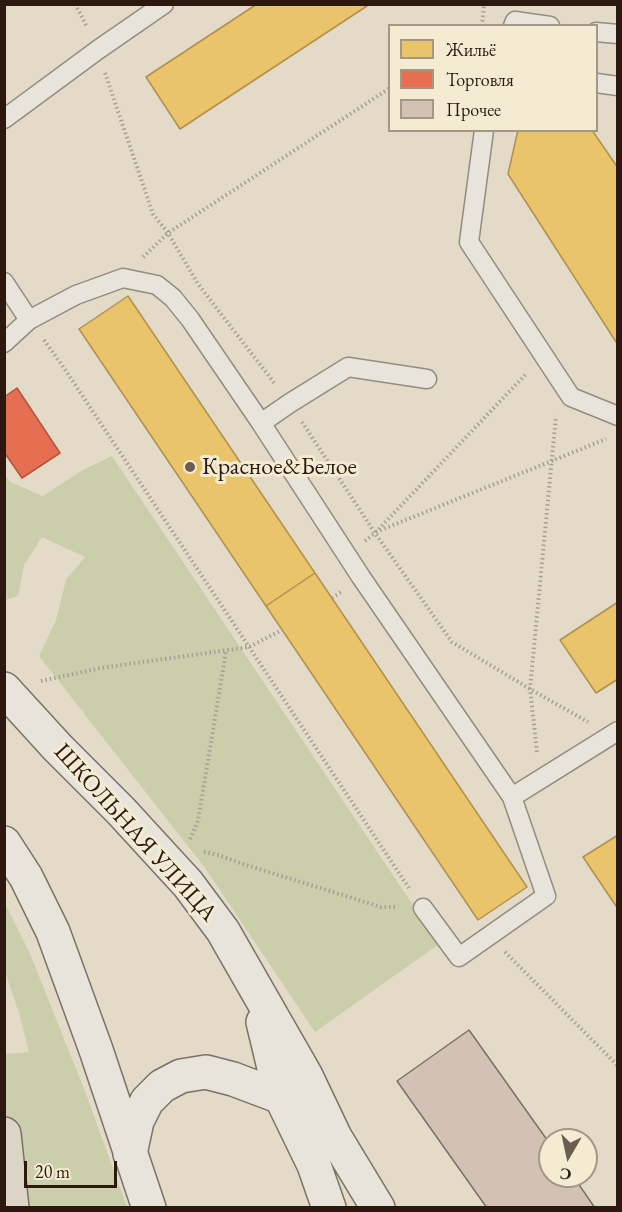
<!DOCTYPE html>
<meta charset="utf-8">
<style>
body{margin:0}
#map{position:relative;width:622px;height:1212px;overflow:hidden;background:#e3dbc7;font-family:"EB Garamond",serif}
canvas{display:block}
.frame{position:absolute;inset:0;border:6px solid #2d180f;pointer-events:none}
.legend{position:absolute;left:388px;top:24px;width:210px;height:108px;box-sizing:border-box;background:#f4ebd3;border:2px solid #a49785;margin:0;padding:8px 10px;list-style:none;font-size:18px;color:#2d180f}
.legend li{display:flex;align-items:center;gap:12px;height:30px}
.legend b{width:30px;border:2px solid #a49785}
.north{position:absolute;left:538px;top:1128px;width:60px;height:60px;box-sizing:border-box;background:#f4ebd3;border:2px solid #a49785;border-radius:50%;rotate:189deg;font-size:16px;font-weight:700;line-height:24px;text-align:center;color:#2d180f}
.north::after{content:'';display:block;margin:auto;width:21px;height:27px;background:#6d5c4f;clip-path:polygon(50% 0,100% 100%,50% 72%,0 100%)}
.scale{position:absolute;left:24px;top:1161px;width:93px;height:27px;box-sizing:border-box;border:3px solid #2d180f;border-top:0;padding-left:8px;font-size:18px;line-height:21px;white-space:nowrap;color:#2d180f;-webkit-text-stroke:4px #f4ebd3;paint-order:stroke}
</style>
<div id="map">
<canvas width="622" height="1212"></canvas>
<div class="frame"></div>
<ul class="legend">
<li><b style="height:16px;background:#e9c46a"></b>Жильё</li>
<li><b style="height:16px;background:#e76f51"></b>Торговля</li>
<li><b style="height:16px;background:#d2c1b4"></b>Прочее</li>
</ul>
<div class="north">С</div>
<div class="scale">20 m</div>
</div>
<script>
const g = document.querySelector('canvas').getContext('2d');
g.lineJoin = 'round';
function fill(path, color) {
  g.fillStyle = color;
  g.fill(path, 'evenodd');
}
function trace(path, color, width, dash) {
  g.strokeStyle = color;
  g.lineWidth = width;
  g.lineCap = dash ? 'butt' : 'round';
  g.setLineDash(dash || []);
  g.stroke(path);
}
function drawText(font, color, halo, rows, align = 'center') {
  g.font = font + ' "EB Garamond",serif';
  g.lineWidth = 6;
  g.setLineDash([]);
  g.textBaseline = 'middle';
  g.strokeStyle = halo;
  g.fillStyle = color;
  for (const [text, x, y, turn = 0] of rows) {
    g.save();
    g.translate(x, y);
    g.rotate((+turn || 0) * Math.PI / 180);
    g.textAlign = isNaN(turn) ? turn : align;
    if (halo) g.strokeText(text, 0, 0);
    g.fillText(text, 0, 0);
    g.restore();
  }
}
fill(new Path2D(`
 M 112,456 L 439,944 L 315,1032 L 205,868 L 39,656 L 56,620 L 66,580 L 85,557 L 42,537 L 24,565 L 18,596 L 5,600 L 4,474 L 10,482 L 43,496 L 83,470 Z
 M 5,903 L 31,956 L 86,1094 L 127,1207 L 5,1207 L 5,1054 L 29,1052 L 19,1013 L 5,972 Z`), '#caceaa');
const homes = new Path2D(`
 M 257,4 L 370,4 L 180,129 L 146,77 Z
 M 518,130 L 592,130 L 618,168 L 618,345 L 508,174 Z
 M 128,296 L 315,573 L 266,606 L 79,329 Z
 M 315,573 L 527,887 L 478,920 L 266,606 Z
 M 618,602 L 618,679 L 596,693 L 560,640 Z
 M 618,835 L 618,909 L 583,857 Z`);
fill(homes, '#e9c46a');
trace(homes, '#b1904f', 1.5);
const shops = new Path2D(`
 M 17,388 L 60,453 L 22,478 L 4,452 L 4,397 Z`);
fill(shops, '#e76f51');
trace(shops, '#af553d', 1.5);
const building = new Path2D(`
 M 469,1030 L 550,1144 L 550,1176 L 573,1176 L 595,1208 L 487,1208 L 397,1081 Z`);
fill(building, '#d2c1b4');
trace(building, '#797267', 1.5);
const lane = new Path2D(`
 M 513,26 L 515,21 L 550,26
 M 596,32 L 618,34
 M 596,83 L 618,86
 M 4,119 L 99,49 L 164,4
 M 484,130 L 469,242 L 571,397 L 618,416
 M 4,282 L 29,320
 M 4,343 L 29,320 L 76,295 L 123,278 L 157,285 L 173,298 L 190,319 L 261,423 L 361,577 L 512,797 L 546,896 L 459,957 L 423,908
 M 261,423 L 290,403 L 348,367 L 427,379
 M 512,797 L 618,731`);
const secondary = new Path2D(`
 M 4,689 L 58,748 L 121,811 L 188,884 L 223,931 L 306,1076 L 335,1137 L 378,1208
 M 4,843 L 26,877 L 53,932 L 96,1050 L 149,1208
 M 263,1022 L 281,1097 L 314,1165 L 329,1208
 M 130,1154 L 137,1121 L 147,1101 L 162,1086 L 181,1076 L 206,1072 L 233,1079 L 281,1097`);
const primary = new Path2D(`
 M 4,1134 L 12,1208`);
trace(lane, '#938c80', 21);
trace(secondary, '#797267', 36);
trace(primary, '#797267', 36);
trace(new Path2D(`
 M 75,4 L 87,27
 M 482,26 L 484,4
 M 105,73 L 153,214 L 168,233 L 198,284 L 275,384
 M 143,257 L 168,233 L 390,88
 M 44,340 L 64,368 L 409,888
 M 302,422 L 375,533 L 452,642 L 530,689 L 588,722
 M 376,532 L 606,439
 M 365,541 L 375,533 L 526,374
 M 332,598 L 341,592
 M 41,681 L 101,668 L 249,647 L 282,630
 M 537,752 L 530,689 L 556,416
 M 190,839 L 198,821 L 226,651
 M 204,852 L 218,855 L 246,865 L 381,907 L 398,907
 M 505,952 L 618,1066`), '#a5a097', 4, [1.5, 3]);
trace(lane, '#e8e4db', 18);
trace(secondary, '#e8e4db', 33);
trace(primary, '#dcd4c5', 33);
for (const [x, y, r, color] of [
 [190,467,6,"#6d5c4f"]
]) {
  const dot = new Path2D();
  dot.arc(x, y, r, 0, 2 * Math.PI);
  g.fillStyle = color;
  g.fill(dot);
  trace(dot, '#f4ebd3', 2);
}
drawText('24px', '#2d180f', '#f4ebd3', [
 ["Красное&Белое",202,467]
], 'left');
drawText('24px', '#2d180f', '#f4ebd3', [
 ["ШКОЛЬНАЯ УЛИЦА",135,833,48]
]);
</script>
